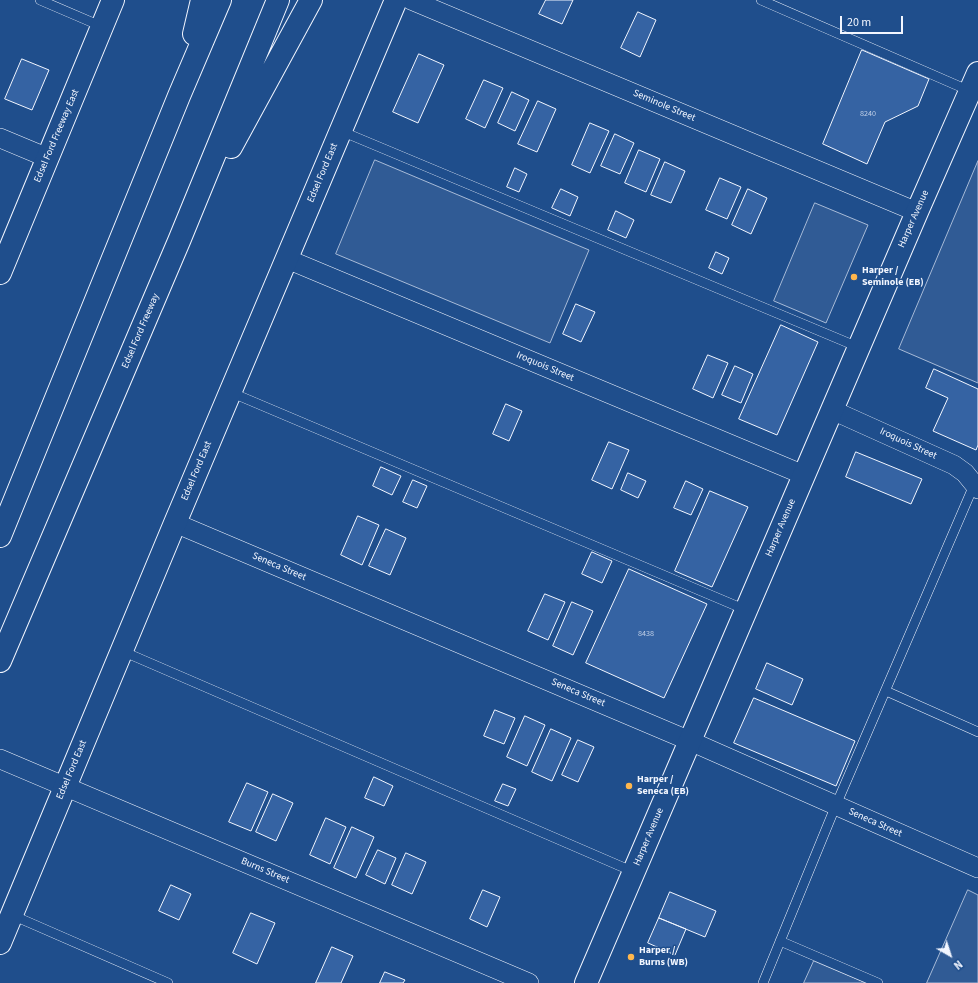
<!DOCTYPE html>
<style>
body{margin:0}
#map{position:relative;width:978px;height:983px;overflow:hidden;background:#1f4e8c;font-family:"Source Sans 3",sans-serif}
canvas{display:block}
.north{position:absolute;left:930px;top:935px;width:40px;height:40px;-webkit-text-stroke:3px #1f4e8c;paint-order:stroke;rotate:141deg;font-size:11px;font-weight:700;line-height:16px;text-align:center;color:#f2f6ff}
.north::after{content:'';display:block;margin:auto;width:14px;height:18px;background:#f2f6ff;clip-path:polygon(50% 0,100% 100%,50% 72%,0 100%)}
.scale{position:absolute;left:840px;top:16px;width:63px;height:18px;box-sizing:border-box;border:2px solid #f2f6ff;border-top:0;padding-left:5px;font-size:12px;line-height:14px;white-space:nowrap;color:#f2f6ff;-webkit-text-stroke:3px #1f4e8c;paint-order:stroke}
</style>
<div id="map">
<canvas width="978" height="983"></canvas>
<div class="north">N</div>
<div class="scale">20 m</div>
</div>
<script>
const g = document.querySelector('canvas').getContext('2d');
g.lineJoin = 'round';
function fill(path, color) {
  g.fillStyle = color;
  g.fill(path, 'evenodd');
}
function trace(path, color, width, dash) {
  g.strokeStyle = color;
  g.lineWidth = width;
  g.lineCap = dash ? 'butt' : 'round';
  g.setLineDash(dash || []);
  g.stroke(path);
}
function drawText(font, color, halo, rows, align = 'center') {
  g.font = font + ' "Source Sans 3",sans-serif';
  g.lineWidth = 3;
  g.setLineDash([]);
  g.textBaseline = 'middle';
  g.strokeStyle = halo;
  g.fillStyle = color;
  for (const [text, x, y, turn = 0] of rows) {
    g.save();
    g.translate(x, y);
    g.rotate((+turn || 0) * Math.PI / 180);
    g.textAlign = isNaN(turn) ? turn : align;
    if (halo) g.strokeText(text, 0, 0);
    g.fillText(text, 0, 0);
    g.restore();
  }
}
const built = new Path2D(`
 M 375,160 L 589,250 L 550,343 L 336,254 Z
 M 978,161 L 978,383 L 899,349 Z
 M 815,203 L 868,225 L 826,323 L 774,301 Z
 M 968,890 L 978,895 L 978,983 L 927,983 Z
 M 814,961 L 866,983 L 804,983 Z`);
fill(built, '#305b95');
trace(built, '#a8bbd7', 1);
const building = new Path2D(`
 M 546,0 L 573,0 L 562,24 L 539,14 Z
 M 638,12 L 656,20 L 640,57 L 621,48 Z
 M 862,50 L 929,79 L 918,106 L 885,122 L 867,164 L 823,144 Z
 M 419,54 L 444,65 L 418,123 L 393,112 Z
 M 22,59 L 49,70 L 32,110 L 5,99 Z
 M 484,80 L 503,88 L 485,128 L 466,119 Z
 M 512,92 L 529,100 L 515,131 L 498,123 Z
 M 538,101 L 556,109 L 537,152 L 518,144 Z
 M 590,123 L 609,131 L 590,173 L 572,165 Z
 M 615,134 L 634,143 L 620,174 L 601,166 Z
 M 639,150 L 660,159 L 646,192 L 625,183 Z
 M 665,162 L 685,171 L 671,203 L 651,195 Z
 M 515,168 L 527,174 L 519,192 L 507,187 Z
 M 720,178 L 741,187 L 727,219 L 706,210 Z
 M 561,189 L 578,197 L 570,216 L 552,208 Z
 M 748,189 L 767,198 L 751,234 L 732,225 Z
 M 616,211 L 634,220 L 626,238 L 608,230 Z
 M 716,252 L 729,258 L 722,274 L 709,268 Z
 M 576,304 L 595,312 L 581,342 L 563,334 Z
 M 781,325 L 818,342 L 777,435 L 739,419 Z
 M 708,355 L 728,363 L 713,398 L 693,389 Z
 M 735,366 L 753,374 L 741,403 L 722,395 Z
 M 934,369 L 978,389 L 978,445 L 976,450 L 933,431 L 948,398 L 926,388 Z
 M 506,404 L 522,411 L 509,441 L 493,434 Z
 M 609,442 L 629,450 L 612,489 L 592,480 Z
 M 856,452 L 922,479 L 911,504 L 846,477 Z
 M 381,467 L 401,476 L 392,495 L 373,486 Z
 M 628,473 L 646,481 L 638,498 L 621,490 Z
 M 413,480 L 427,486 L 417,508 L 403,502 Z
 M 686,481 L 703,489 L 691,515 L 674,508 Z
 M 710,491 L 748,507 L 712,587 L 675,571 Z
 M 358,516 L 379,525 L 362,565 L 341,555 Z
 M 386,529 L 406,538 L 390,575 L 369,566 Z
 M 592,552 L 612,561 L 602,583 L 582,574 Z
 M 629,569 L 707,604 L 664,698 L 586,663 Z
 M 545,594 L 565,602 L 548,640 L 528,631 Z
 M 572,602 L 593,611 L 573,655 L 553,646 Z
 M 767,663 L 803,679 L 792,705 L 756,689 Z
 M 754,698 L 855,741 L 836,786 L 734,743 Z
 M 495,710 L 515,718 L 504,744 L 484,736 Z
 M 525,716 L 545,725 L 527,766 L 507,757 Z
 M 551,729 L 571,738 L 552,781 L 532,772 Z
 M 578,740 L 594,747 L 578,782 L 562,775 Z
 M 374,777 L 393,786 L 384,806 L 365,798 Z
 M 247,783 L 268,792 L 251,831 L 229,822 Z
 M 503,784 L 516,789 L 508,806 L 495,801 Z
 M 273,794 L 293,803 L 276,841 L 256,832 Z
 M 326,818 L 346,827 L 330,864 L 310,855 Z
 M 352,827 L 374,837 L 356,878 L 334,868 Z
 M 378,850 L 396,858 L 385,884 L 366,875 Z
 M 406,853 L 426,862 L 412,894 L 392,885 Z
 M 171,885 L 191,894 L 179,920 L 159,911 Z
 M 483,890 L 500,897 L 487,927 L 470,919 Z
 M 670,892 L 716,911 L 705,937 L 659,918 Z
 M 251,913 L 275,923 L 257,964 L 233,953 Z
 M 659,918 L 686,929 L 675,955 L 648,943 Z
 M 332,947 L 353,956 L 341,983 L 316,983 Z
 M 385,972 L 405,980 L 403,983 L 380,983 Z`);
fill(building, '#3563a3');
trace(building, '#f2f6ff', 1);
const lane = new Path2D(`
 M 40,0 L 103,27
 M 761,0 L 970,91
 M 341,131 L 858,347
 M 230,392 L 746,610
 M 122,651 L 634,872
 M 886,691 L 978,732
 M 12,915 L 168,983
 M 780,941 L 878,983
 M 763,983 L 836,805 L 974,485`);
const street = new Path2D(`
 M 411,0 L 917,212
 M 0,138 L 48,158
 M 287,259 L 804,475
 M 832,410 L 954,465 L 965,473 L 978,489
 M 175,523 L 690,741 L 978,868
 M 0,759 L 529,983`);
const secondary = new Path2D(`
 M 0,273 L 113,0
 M 0,943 L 175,523 L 396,0
 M 586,983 L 917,212 L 978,73`);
const highway = new Path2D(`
 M 194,34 L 202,0
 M 231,147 L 311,0
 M 0,536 L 179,96 L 220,0
 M 0,661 L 179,241 L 278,0`);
trace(lane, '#f2f6ff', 10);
trace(street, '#f2f6ff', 20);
trace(secondary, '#f2f6ff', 24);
trace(highway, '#f2f6ff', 24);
trace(lane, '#1f4e8c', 9);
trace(street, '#1f4e8c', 19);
trace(secondary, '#1f4e8c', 22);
trace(highway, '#1f4e8c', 22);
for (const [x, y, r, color] of [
 [854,277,4,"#ffb74d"],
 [629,786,4,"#ffb74d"],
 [631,957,4,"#ffb74d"]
]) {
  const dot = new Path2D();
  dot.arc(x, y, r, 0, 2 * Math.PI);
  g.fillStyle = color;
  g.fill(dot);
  trace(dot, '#1f4e8c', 1.5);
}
drawText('8px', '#c3d1e8', null, [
 ["8240",868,114],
 ["8438",646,634]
]);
drawText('10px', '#f2f6ff', '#1f4e8c', [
 ["Seminole Street",664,106,23],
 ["Edsel Ford Freeway East",57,136,-67],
 ["Edsel Ford East",323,173,-67],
 ["Harper Avenue",914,219,-66],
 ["Edsel Ford Freeway",141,331,-67],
 ["Iroquois Street",545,367,23],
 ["Iroquois Street",908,444,25],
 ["Edsel Ford East",197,471,-67],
 ["Harper Avenue",781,528,-67],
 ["Seneca Street",279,567,23],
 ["Seneca Street",578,693,23],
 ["Edsel Ford East",72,770,-67],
 ["Seneca Street",875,823,24],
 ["Harper Avenue",649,837,-67],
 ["Burns Street",265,871,23]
]);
drawText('bold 10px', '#f2f6ff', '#1f4e8c', [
 ["Harper /",862,271],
 ["Seminole (EB)",862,283],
 ["Harper /",637,780],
 ["Seneca (EB)",637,792],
 ["Harper /",639,951],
 ["Burns (WB)",639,963]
], 'left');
</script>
